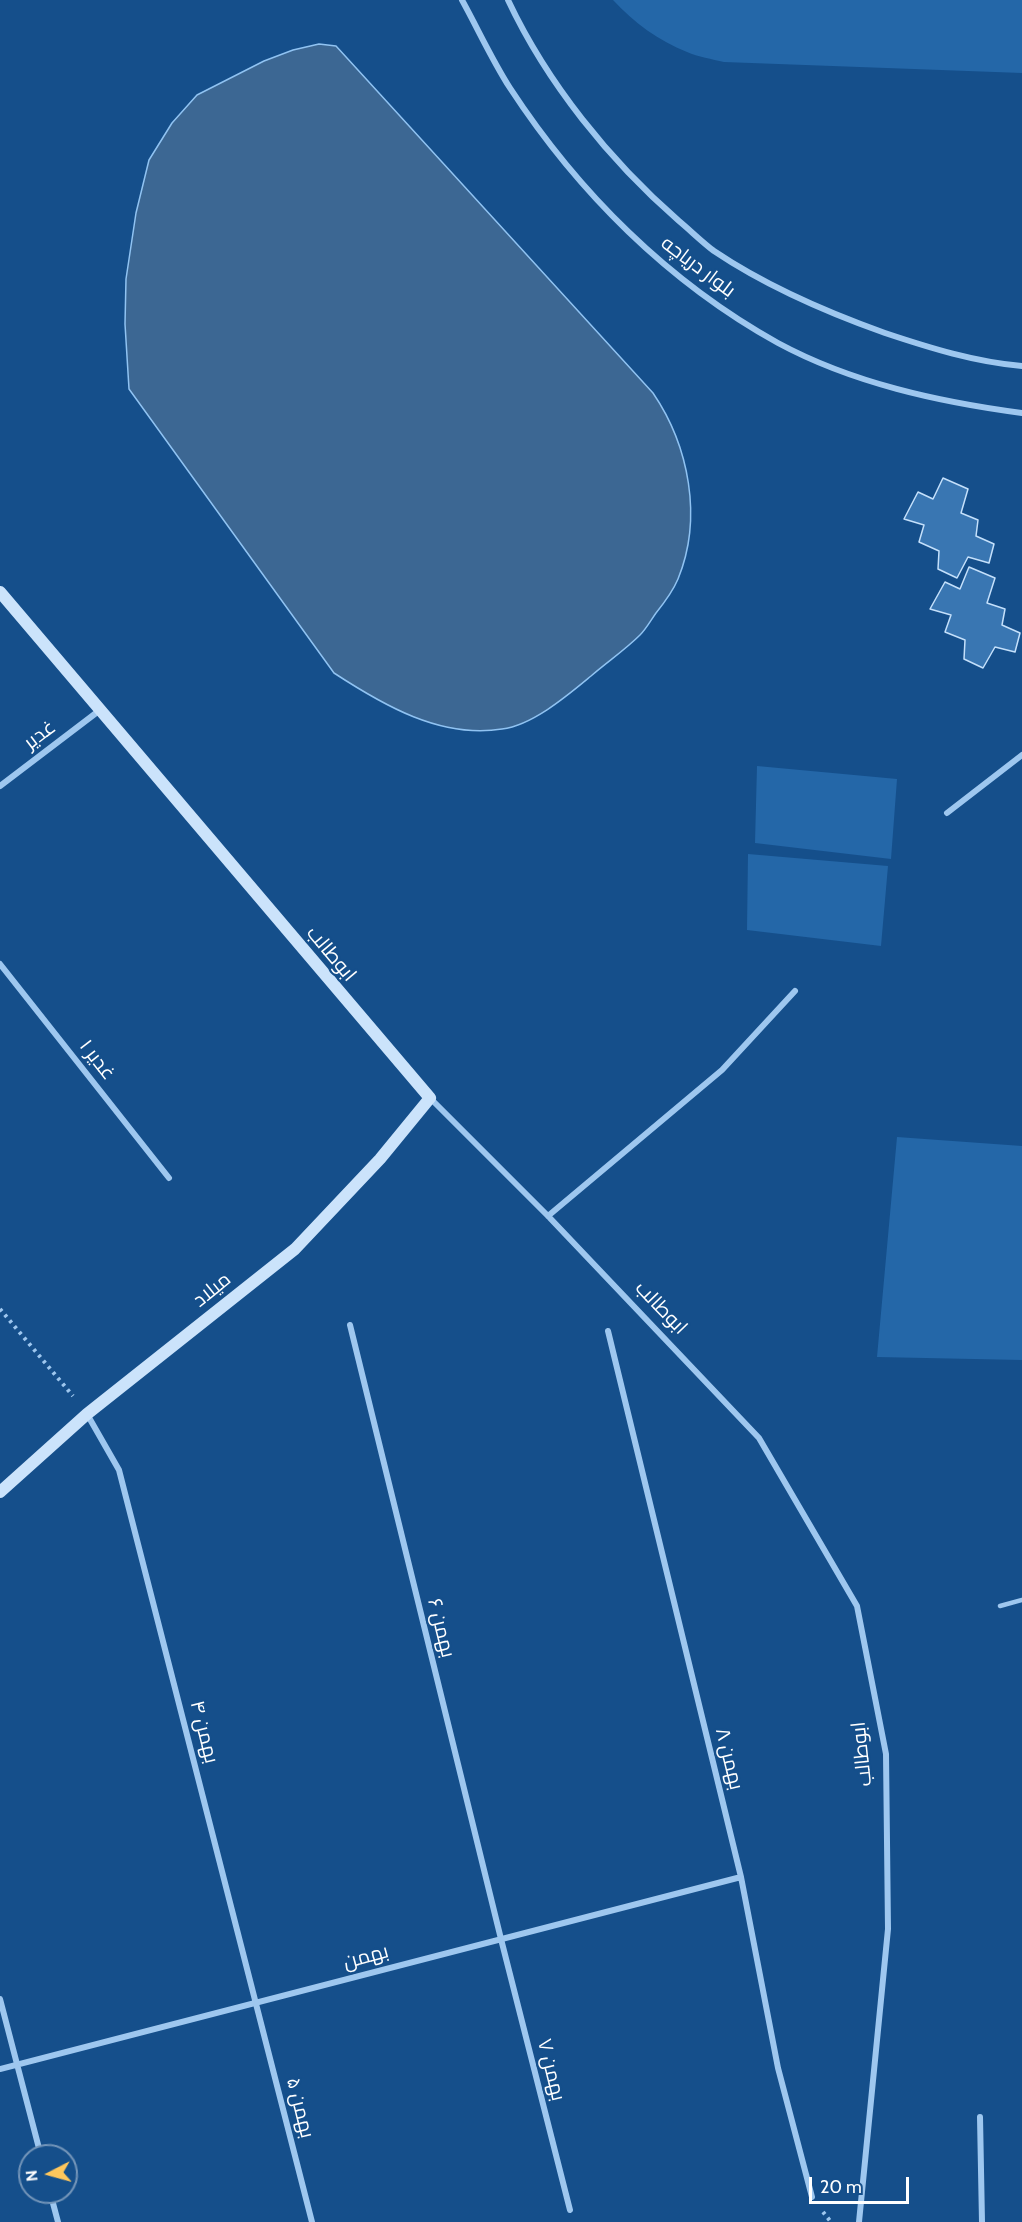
<!DOCTYPE html>
<meta charset="utf-8">
<style>
body{margin:0}
#map{position:relative;width:1022px;height:2222px;overflow:hidden;background:#154f8b;font-family:Cabin,sans-serif}
canvas{display:block}
.north{position:absolute;left:18px;top:2144px;width:60px;height:60px;box-sizing:border-box;background:#154f8b;border:2px solid #7395b9;border-radius:50%;rotate:264deg;font-size:16px;font-weight:700;line-height:24px;text-align:center;color:#fff}
.north::after{content:'';display:block;margin:auto;width:21px;height:27px;background:#ffc75c;clip-path:polygon(50% 0,100% 100%,50% 72%,0 100%)}
.scale{position:absolute;left:809px;top:2177px;width:100px;height:27px;box-sizing:border-box;border:3px solid #fff;border-top:0;padding-left:8px;font-size:18px;line-height:21px;white-space:nowrap;color:#fff;-webkit-text-stroke:4px #154f8b;paint-order:stroke}
</style>
<div id="map">
<canvas width="1022" height="2222"></canvas>
<div class="north">N</div>
<div class="scale">20 m</div>
</div>
<script>
const g = document.querySelector('canvas').getContext('2d');
g.lineJoin = 'round';
function fill(path, color) {
  g.fillStyle = color;
  g.fill(path, 'evenodd');
}
function trace(path, color, width, dash) {
  g.strokeStyle = color;
  g.lineWidth = width;
  g.lineCap = dash ? 'butt' : 'round';
  g.setLineDash(dash || []);
  g.stroke(path);
}
function drawText(font, color, halo, rows, align = 'center') {
  g.font = font + ' Cabin,Cairo,sans-serif';
  g.lineWidth = 4.5;
  g.setLineDash([]);
  g.textBaseline = 'middle';
  g.strokeStyle = halo;
  g.fillStyle = color;
  for (const [text, x, y, turn = 0] of rows) {
    g.save();
    g.translate(x, y);
    g.rotate((+turn || 0) * Math.PI / 180);
    g.textAlign = isNaN(turn) ? turn : align;
    if (halo) g.strokeText(text, 0, 0);
    g.fillText(text, 0, 0);
    g.restore();
  }
}
fill(new Path2D(`
 M 613,0 L 1022,0 L 1022,73 L 724,62 C 712,59 698,57 687,52 C 659,41 633,22 613,0 Z
 M 757,766 L 897,779 L 891,859 L 755,843 Z
 M 748,854 L 888,866 L 881,946 L 747,930 Z
 M 897,1137 L 1022,1146 L 1022,1360 L 877,1357 Z`), '#2467a8');
const water = new Path2D(`
 M 319,44 L 336,46 L 653,393 C 689,446 703,518 678,579 C 673,591 664,603 656,613 C 651,620 646,629 640,635 C 625,650 607,662 591,676 C 568,695 533,725 502,729 C 441,739 383,705 334,673 L 129,389 L 125,324 L 126,279 L 136,213 L 149,160 L 172,123 L 197,95 L 264,61 L 293,50 Z`);
fill(water, '#3c6793');
trace(water, '#90c3f2', 1.5);
const building = new Path2D(`
 M 943,478 L 968,489 L 961,513 L 978,520 L 976,536 L 994,544 L 989,563 L 968,557 L 957,578 L 938,569 L 939,551 L 919,542 L 924,525 L 904,519 L 918,492 L 933,499 Z
 M 969,567 L 995,578 L 987,603 L 1005,609 L 1002,625 L 1020,633 L 1015,652 L 995,647 L 983,668 L 964,659 L 965,640 L 945,632 L 951,615 L 930,609 L 945,582 L 960,589 Z`);
fill(building, '#3976b2');
trace(building, '#c4e0fb', 1.5);
trace(new Path2D(`
 M 0,1309 L 73,1396
 M 823,2212 L 831,2222`), '#9ec7ef', 4, [3, 4.5]);
trace(new Path2D(`
 M 1000,1606 L 1022,1600`), '#9ec7ef', 4.5);
trace(new Path2D(`
 M 462,0 C 478,29 492,60 510,88 C 578,192 668,282 778,343 C 852,383 939,402 1022,413
 M 508,0 C 547,83 610,161 679,221 C 691,231 702,242 714,251 C 766,286 826,312 885,333 C 930,348 975,362 1022,366
 M 0,786 L 100,710
 M 947,813 L 1022,755
 M 0,964 L 169,1178
 M 430,1098 L 548,1216 L 759,1438 L 857,1606 L 886,1754 L 888,1929 L 859,2222
 M 548,1216 L 722,1070 L 795,991
 M 350,1325 L 501,1939 L 570,2210
 M 608,1331 L 741,1877 L 778,2068 L 812,2197
 M 87,1414 L 119,1470 L 312,2222
 M 0,1999 L 41,2156
 M 0,2069 L 741,1877
 M 980,2117 L 982,2222
 M 50,2192 L 58,2222`), '#9ec7ef', 6);
trace(new Path2D(`
 M 0,592 L 430,1098 L 380,1159 L 295,1249 L 87,1414 L 0,1492`), '#cbe3fb', 12);
drawText('20px', '#fff', '#154f8b', [
 ["بلوار دریاچه",698,267,37],
 ["غدیر",40,735,-37],
 ["ابوطالب",331,954,50],
 ["غدیر ۱",97,1060,52],
 ["میلاد",212,1290,-39],
 ["ابوطالب",661,1308,46],
 ["بهمن ۶",441,1628,76],
 ["بهمن ۴",204,1732,76],
 ["ابوطالب",862,1754,-96],
 ["بهمن ۸",729,1759,76],
 ["بهمن",366,1957,-15],
 ["بهمن ۷",551,2070,76],
 ["بهمن ۵",300,2108,76]
]);
</script>
